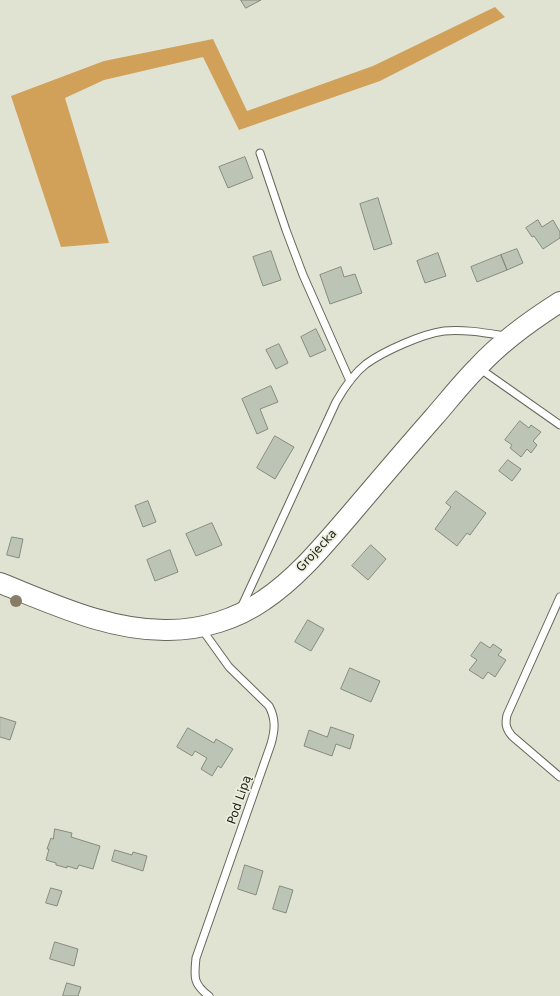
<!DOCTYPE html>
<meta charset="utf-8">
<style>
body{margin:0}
canvas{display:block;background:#e0e2d2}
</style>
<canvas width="560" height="996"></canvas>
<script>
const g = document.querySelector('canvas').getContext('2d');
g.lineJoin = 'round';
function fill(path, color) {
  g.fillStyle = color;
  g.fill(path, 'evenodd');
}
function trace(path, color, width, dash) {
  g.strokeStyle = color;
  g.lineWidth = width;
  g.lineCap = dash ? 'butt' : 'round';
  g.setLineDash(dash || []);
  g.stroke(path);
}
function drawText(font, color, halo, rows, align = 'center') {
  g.font = font + ' "DejaVu Sans",sans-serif';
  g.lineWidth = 3.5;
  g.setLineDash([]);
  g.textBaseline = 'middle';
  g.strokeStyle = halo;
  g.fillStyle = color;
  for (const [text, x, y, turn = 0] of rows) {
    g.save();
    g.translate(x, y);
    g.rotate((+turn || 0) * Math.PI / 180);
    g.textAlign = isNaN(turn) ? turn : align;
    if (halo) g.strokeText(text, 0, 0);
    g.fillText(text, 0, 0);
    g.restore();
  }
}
fill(new Path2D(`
 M 495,7 L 505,17 L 380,81 L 239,130 L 203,57 L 104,80 L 65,98 L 109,243 L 61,247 L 11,96 L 104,61 L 213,39 L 247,111 L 373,66 Z`), '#d2a159');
const building = new Path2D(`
 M 241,0 L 261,0 L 246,8 Z
 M 245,157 L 253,178 L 228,188 L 219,167 Z
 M 378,198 L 392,244 L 374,250 L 360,204 Z
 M 538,220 L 542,227 L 553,220 L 560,232 L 560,238 L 543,249 L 534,236 L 532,237 L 526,228 Z
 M 517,249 L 523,263 L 507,270 L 501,255 Z
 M 271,251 L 281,280 L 263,286 L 253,257 Z
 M 438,253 L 446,276 L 425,283 L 417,261 Z
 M 501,255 L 507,270 L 477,282 L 471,267 Z
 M 341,267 L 344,277 L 355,274 L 362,293 L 330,304 L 320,275 Z
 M 316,329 L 326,350 L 310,357 L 301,337 Z
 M 279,344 L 288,363 L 276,369 L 266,350 Z
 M 271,386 L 278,402 L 260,409 L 268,429 L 257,434 L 242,399 Z
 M 520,421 L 529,428 L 531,425 L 541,432 L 533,441 L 537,445 L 531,453 L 527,449 L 521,457 L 510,448 L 512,445 L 505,440 Z
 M 275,436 L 294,447 L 275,479 L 257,468 Z
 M 508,460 L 521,469 L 512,481 L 499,471 Z
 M 456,491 L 486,513 L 470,535 L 467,533 L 457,546 L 435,529 L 451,507 L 446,503 Z
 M 148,501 L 156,522 L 143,527 L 135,506 Z
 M 212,523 L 222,545 L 196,556 L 186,534 Z
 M 12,537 L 23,539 L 19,558 L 7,555 Z
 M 371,545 L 386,559 L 368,580 L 352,566 Z
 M 170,550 L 178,572 L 155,581 L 147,560 Z
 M 308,620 L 324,629 L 311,651 L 295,642 Z
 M 481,642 L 490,648 L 493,644 L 502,650 L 498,655 L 506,660 L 495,677 L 488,672 L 483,679 L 469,670 L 477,660 L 471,656 Z
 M 350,668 L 380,681 L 371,702 L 341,689 Z
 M 0,717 L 16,722 L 10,740 L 0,737 Z
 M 331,727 L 354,735 L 350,749 L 336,744 L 332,756 L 304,746 L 309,730 L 327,737 Z
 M 188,728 L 214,743 L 216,739 L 233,749 L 221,768 L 218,766 L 212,776 L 201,769 L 207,758 L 195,751 L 192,756 L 177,747 Z
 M 55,829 L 72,833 L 71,837 L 100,846 L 93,869 L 79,865 L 77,869 L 67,866 L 67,868 L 56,865 L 56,863 L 46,860 L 49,849 L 47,849 L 51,838 L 53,839 Z
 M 115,850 L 132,855 L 133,852 L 147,856 L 143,871 L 112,861 Z
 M 245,865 L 263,871 L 256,895 L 238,889 Z
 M 280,886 L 293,890 L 286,913 L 273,909 Z
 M 51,888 L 62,891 L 57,906 L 46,903 Z
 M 55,942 L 78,949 L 74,966 L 50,959 Z
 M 67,983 L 81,987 L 78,996 L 63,996 Z`);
fill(building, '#bcc4b6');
trace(building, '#858c7f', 1);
const lane = new Path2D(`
 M 260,153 L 286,230 L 303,275 L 350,381
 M 479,368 L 560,425
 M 560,597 L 507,715 C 505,724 506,729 512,736 L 560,777
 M 241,608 L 336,402 C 344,388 353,374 366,364 C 384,351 422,334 444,331 C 464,329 486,333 505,336
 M 201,628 L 229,667 L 269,706 C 276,719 275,730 271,744 L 196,958 C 194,977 193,984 209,996`);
const secondary = new Path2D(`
 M 0,583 C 53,604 110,631 168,630 C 202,630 237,619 264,600 C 297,578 323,546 349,516 C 377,483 405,450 434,417 C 448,401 462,383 478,367 C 502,341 530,321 560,302`);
trace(lane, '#656759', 9);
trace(secondary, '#656759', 22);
trace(lane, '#fff', 7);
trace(secondary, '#fff', 20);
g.fillStyle = '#877d64';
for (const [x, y] of [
 [16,601]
]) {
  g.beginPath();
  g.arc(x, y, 6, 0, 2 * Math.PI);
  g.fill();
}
drawText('12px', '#1c1d17', '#edefdf', [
 ["Grojecka",317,551,-47],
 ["Pod Lipą",240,800,-71]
]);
</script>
